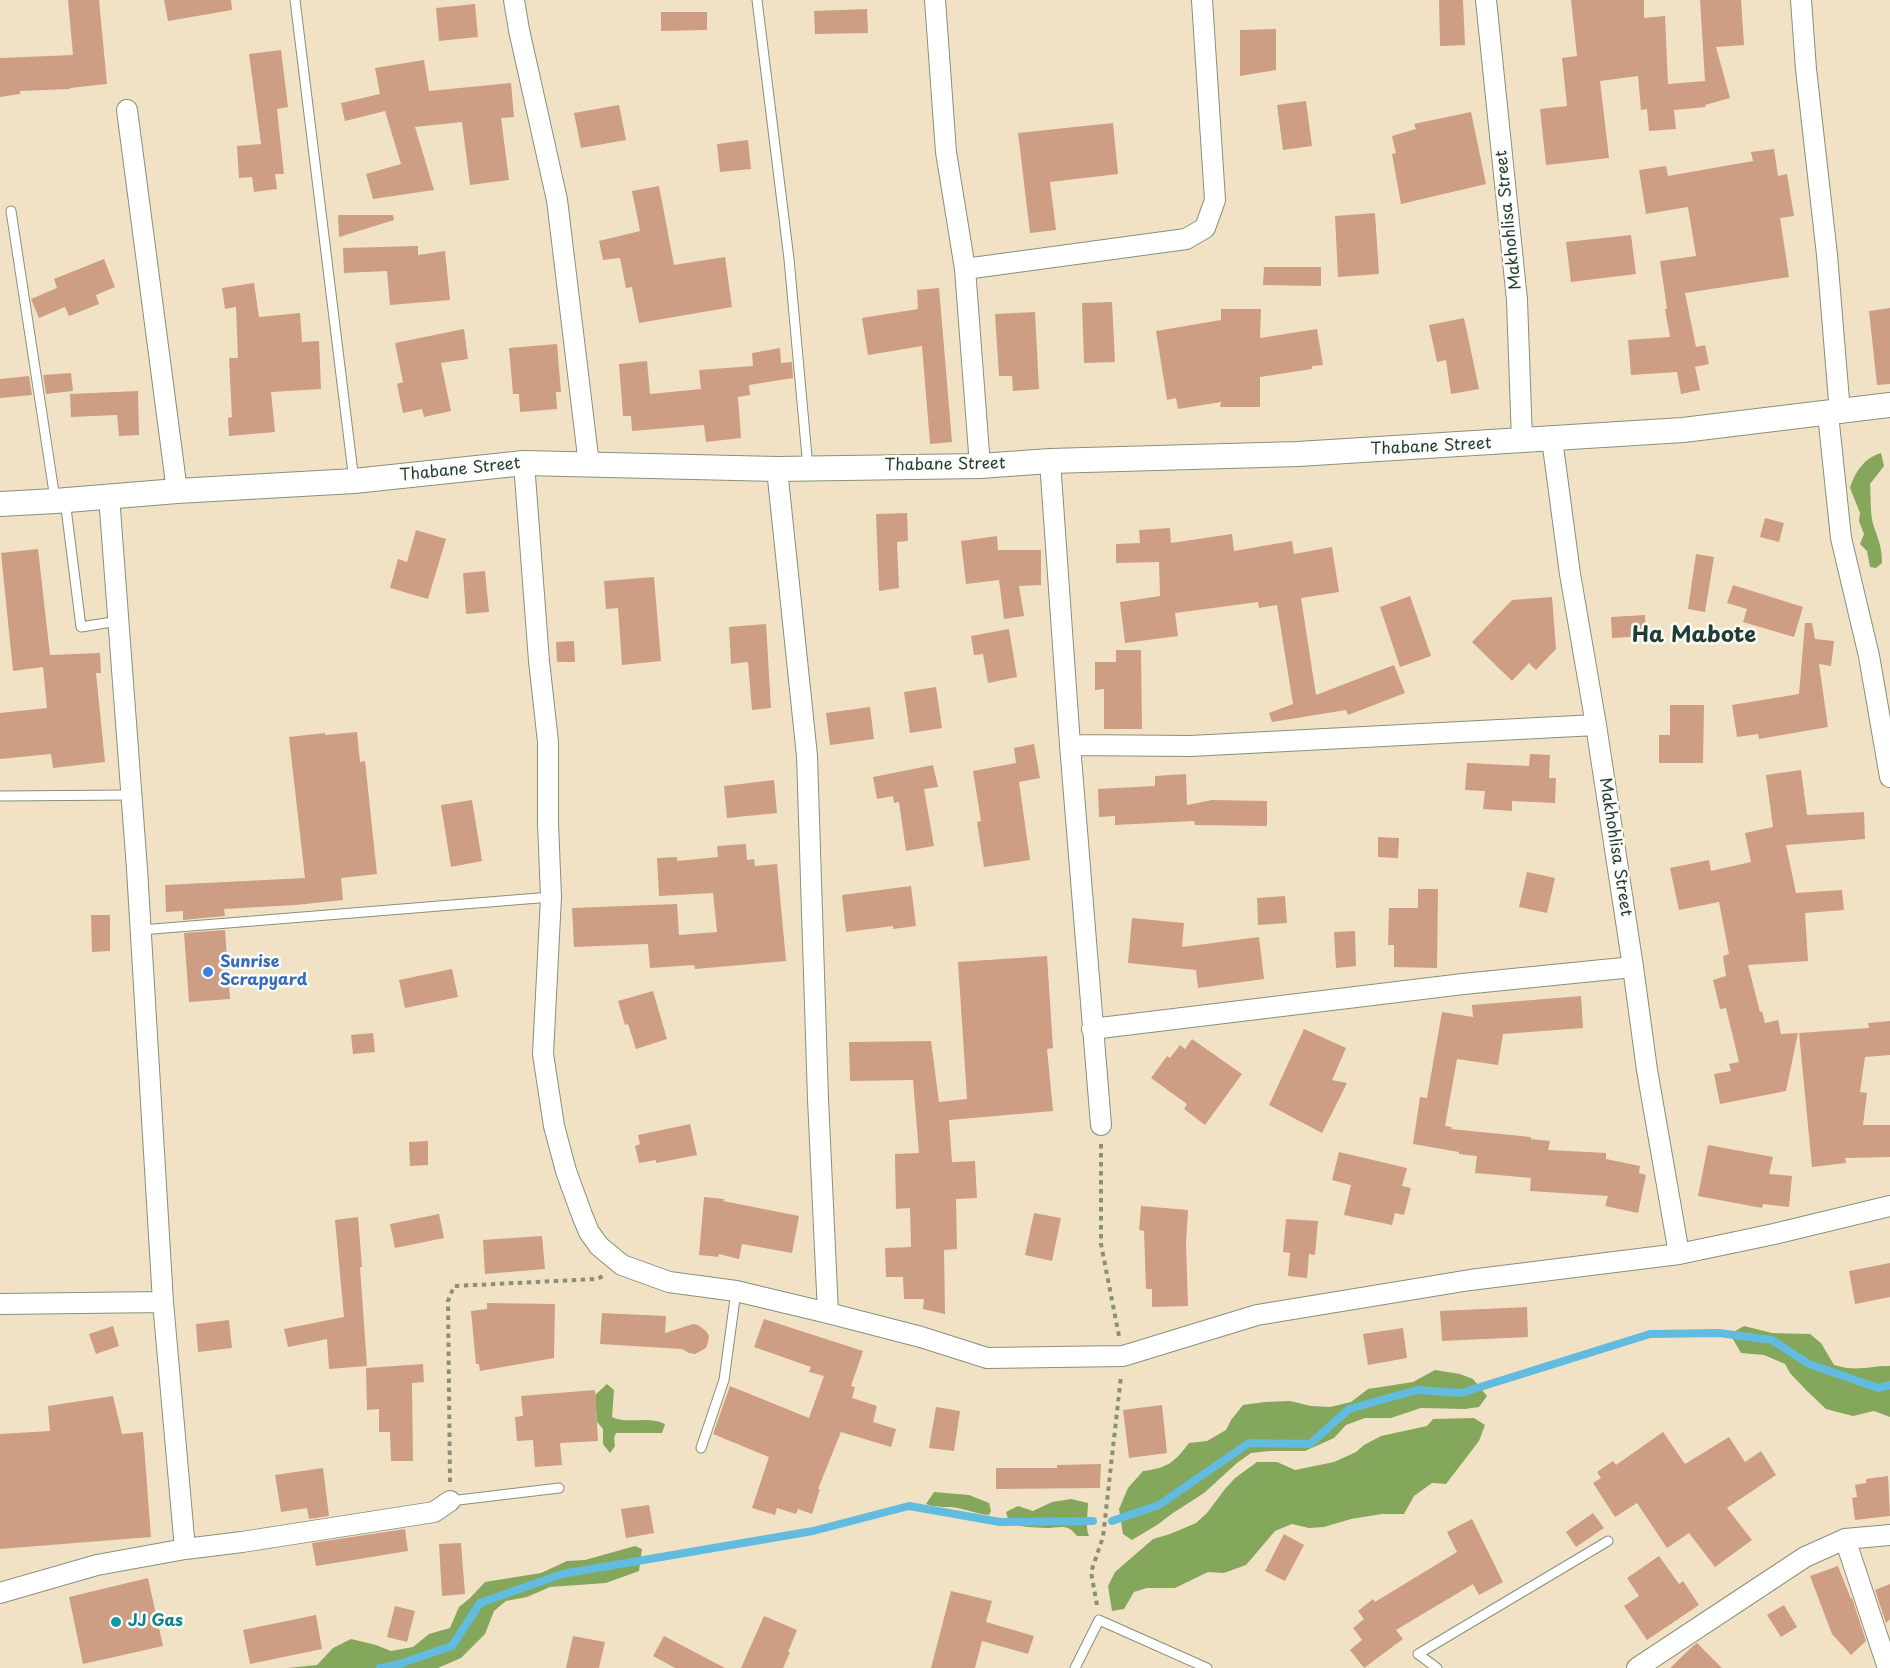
<!DOCTYPE html>
<html>
<head>
<meta charset="utf-8">
<style>
  body { margin:0 }
  canvas { display:block; background:#f2e2c5 }
</style>
</head>
<body>
<canvas width="1890" height="1668"></canvas>
<script>
const c = document.querySelector('canvas').getContext('2d');
c.lineJoin = 'round';
function fillPath(path, color) { c.fillStyle = color; c.fill(path, 'evenodd'); }
function trace(path, color, width, dash) { c.strokeStyle = color; c.lineWidth = width; c.lineCap = dash ? 'butt' : 'round'; c.setLineDash(dash || []); c.stroke(path); }
function write(font, color, halo, rows, align = 'center') {
  c.font = font + ' "Playpen Sans",sans-serif'; c.lineWidth = 5; c.setLineDash([]); c.textBaseline = 'middle'; c.strokeStyle = halo; c.fillStyle = color; for (const [text, x, y, turn = 0] of rows) {
    c.save(); c.translate(x, y); c.rotate((+turn || 0) * Math.PI / 180); c.textAlign = isNaN(turn) ? turn : align; if (halo) c.strokeText(text, 0, 0); c.fillText(text, 0, 0); c.restore();
  }
}
const forest = new Path2D(`
  M1881,453L1884,466L1870,484C1871,496 1870,512 1873,524C1878,539 1882,546 1882,563L1876,568L1870,567L1867,551L1860,544L1864,534L1859,521L1860,513L1850,488C1855,472 1864,458 1881,453Z
  M1744,1326L1772,1333L1810,1334L1821,1343L1834,1365C1857,1372 1867,1366 1890,1366V1417L1874,1411L1853,1416L1826,1409L1807,1391L1790,1373L1785,1364L1764,1355L1741,1353L1730,1334Z
  M1435,1370L1460,1374L1473,1379L1487,1396L1479,1407L1465,1409L1421,1408L1391,1418H1365L1346,1425L1334,1438L1305,1451H1269L1251,1453L1237,1463L1204,1493L1173,1513L1157,1525L1132,1540L1123,1534L1119,1509L1128,1488L1143,1471C1167,1468 1174,1463 1189,1443L1207,1441L1226,1430L1231,1420L1243,1405L1265,1402L1290,1401L1311,1406L1330,1407L1351,1402L1368,1389L1413,1382Z
  M607,1384L614,1390L612,1417C628,1425 647,1415 665,1424L662,1433H616L614,1438L615,1446L610,1453L603,1444V1429L597,1422L595,1395Z
  M1474,1418L1485,1425L1479,1441L1446,1484L1432,1483L1414,1496L1404,1514H1382L1351,1519L1324,1527L1309,1528L1292,1524L1275,1531L1246,1565L1224,1573L1208,1572L1175,1588H1147L1134,1592L1124,1609L1112,1611L1108,1586L1115,1572L1153,1539L1170,1534L1196,1523L1207,1513L1225,1489L1235,1478L1257,1462H1277L1295,1470L1334,1462L1356,1452L1364,1445L1381,1436L1427,1426L1433,1419Z
  M934,1492L969,1495L989,1503L991,1511L989,1515C976,1514 963,1508 950,1507C941,1507 934,1507 926,1504Z
  M1071,1499L1088,1503C1088,1514 1085,1527 1089,1536H1077C1075,1534 1073,1531 1070,1529C1063,1525 1054,1528 1046,1528C1033,1527 1021,1528 1009,1522L1006,1512L1018,1506L1033,1511L1052,1502Z
  M635,1546L642,1549L639,1571L606,1583L550,1587L527,1597L506,1601L494,1611L485,1634L461,1658L438,1668H287L317,1665L333,1648L351,1639L376,1645L391,1651L413,1647L429,1634L450,1628L459,1607L470,1598L485,1582L541,1573L567,1561L585,1560Z`);
const stream = new Path2D(`
  M1112,1521L1159,1505L1249,1443L1310,1444L1349,1409L1417,1390L1461,1393L1650,1334L1719,1333L1772,1340L1809,1364L1878,1388L1890,1385
  M380,1668L396,1665L452,1646L480,1603L562,1574L813,1531L909,1506L1000,1522L1093,1521`);
const building = new Path2D(`
  M68,0H99L107,84L70,88V89L20,91V94L0,97V58L73,55Z
  M164,0H231L232,10L168,21Z
  M1439,0H1463L1465,45L1440,46Z
  M1571,0H1644V18L1665,16L1668,84L1705,81L1700,0H1741L1744,45L1716,47L1730,98L1705,105L1706,107L1674,110L1676,129L1649,131L1647,109L1641,110L1638,76L1600,81L1609,158L1546,165L1540,109L1567,106L1562,58L1577,56Z
  M475,4L478,37L439,41L436,8Z
  M867,9L868,33L815,34L814,11Z
  M661,12H707V30L661,31Z
  M1276,29V70L1240,76V30Z
  M281,50L288,107L277,109L284,174H275L277,189L254,192L252,177L239,178L237,146L261,144L249,54Z
  M424,60L429,91L511,83L514,117L501,118L509,180L470,185L462,122L415,127L434,190L373,199L366,174L401,164L385,111L345,121L341,103L380,94L375,68Z
  M1306,101L1312,146L1283,150L1277,105Z
  M619,105L626,140L581,148L574,113Z
  M1471,112L1486,184L1401,204L1392,154L1396,153L1392,136L1416,129L1414,124Z
  M1113,123L1118,174L1050,182L1056,230L1030,233L1018,133Z
  M748,140L751,169L720,172L717,144Z
  M1774,149L1778,176L1787,174L1794,216L1780,218L1789,277L1685,293L1696,347L1705,345L1709,364L1695,367L1700,390L1681,394L1677,372L1631,375L1628,340L1670,337L1665,309H1667L1660,261L1696,256L1688,207L1646,214L1639,170L1666,166L1668,176L1753,161L1751,152Z
  M659,186L674,265L725,257L732,307L639,323L632,287L626,288L620,258L603,260L599,241L640,231L632,191Z
  M1375,213L1379,274L1338,277L1335,216Z
  M338,215H393L394,220L339,237Z
  M1631,235L1636,274L1571,282L1566,242Z
  M418,246V255L445,251L450,300L390,305L387,271L344,273L343,248Z
  M104,259L115,287L96,295L99,304L69,316L65,307L39,318L31,299L57,288L54,279Z
  M1264,267H1321V286L1263,285Z
  M254,283L259,317L300,313L302,342L319,341L321,389L271,392L275,432L229,436L228,418L232,417L229,358H238L236,307L225,309L222,288Z
  M939,288L952,442L930,444L922,346L868,355L862,318L918,309L917,290Z
  M1112,302L1115,362L1084,363L1082,303Z
  M1890,308V384L1877,385L1869,311Z
  M1221,309H1261L1260,338L1317,329L1323,365L1312,366V369L1260,377V407H1220L1221,402L1178,409L1176,398L1167,400L1156,331L1221,320Z
  M1035,312L1039,389L1013,391L1012,376H999L995,314Z
  M1464,318L1479,389L1451,394L1446,360L1437,362L1429,325Z
  M464,329L468,359L441,363L451,411L424,417L422,409L403,413L397,384L403,382L395,343Z
  M557,344L561,392H556L557,409L520,412L519,394H513L509,348Z
  M780,348L781,363L792,362L793,378L749,385L750,395L738,397L741,438L706,442L704,425L632,431L631,416H623L619,364L647,361L650,394L701,389L699,370L753,366L752,353Z
  M71,373L73,391L46,394L43,375Z
  M29,376L32,395L0,398V379Z
  M138,391L139,435L119,436L117,415L71,417L70,394Z
  M907,513L908,541L897,542L899,588L879,591L876,514Z
  M1765,518L1784,523L1779,542L1760,537Z
  M1170,528L1171,543L1232,534L1234,551L1292,541L1294,554L1332,547L1339,592L1301,598L1316,695L1394,665L1405,693L1348,715L1346,710L1272,722L1269,713L1293,704L1277,605L1259,608L1258,602L1175,613L1178,636L1125,643L1120,602L1160,596L1159,562L1116,563V544L1140,543L1139,530Z
  M416,530L446,539L428,599L390,588L398,559L407,562Z
  M997,536L998,550H1041V585L1019,586L1024,616L1004,619L999,580L966,584L961,541Z
  M38,549L50,655L100,653L101,673H96L105,762L53,768L51,754L0,759V713L47,708L43,667L13,671L1,553Z
  M1696,554L1714,557L1705,612L1688,609Z
  M485,571L489,612L466,614L463,573Z
  M654,577L661,661L622,665L618,608L606,609L604,581Z
  M1733,585L1803,607L1794,637L1743,622L1747,609L1727,603Z
  M1410,596L1431,656L1400,667L1380,607Z
  M1552,597L1556,649L1536,670L1529,663L1512,681L1472,642L1512,600Z
  M1645,615L1646,636L1612,638L1611,617Z
  M1805,623H1812L1815,639L1834,641L1831,666L1819,664L1828,727L1759,739L1758,734L1737,737L1732,705L1799,694Z
  M766,624L771,708L752,710L748,662L731,664L729,627Z
  M1009,629L1017,677L988,683L983,654L974,655L971,636Z
  M574,641L575,662H557L556,642Z
  M1116,650H1141L1142,729H1104V689L1095,690V662H1116Z
  M936,687L942,728L910,733L904,692Z
  M1670,705H1704L1703,763H1659V735H1670Z
  M870,707L874,739L830,745L826,713Z
  M357,732L360,762L365,761L377,874L341,878L343,900L296,905L224,909L225,916L183,920V911L166,912L165,885L305,878L289,737L325,733V735Z
  M1034,744L1040,778L1019,782L1030,860L984,867L977,822L981,821L973,771L1016,763L1014,748Z
  M1530,754L1550,755L1549,778H1556L1555,803L1512,801V811L1483,809L1485,791L1465,790L1467,763L1529,766Z
  M933,765L938,787L924,789L934,846L906,851L899,802L894,803L893,796L877,799L873,777Z
  M1801,770L1807,815L1864,812L1865,839L1786,845L1796,893L1842,890L1844,910L1805,913L1808,961L1748,965L1760,1012L1762,1011L1765,1023L1778,1020L1781,1034L1798,1033L1786,1091L1720,1104L1714,1074L1731,1071L1729,1064L1739,1062L1726,1008L1720,1009L1713,980L1726,976L1723,956L1729,954L1719,902L1679,910L1670,868L1709,860L1711,871L1751,862L1745,833L1773,827L1766,775Z
  M1186,774L1187,805L1212,800L1267,801V826L1195,825L1194,821L1115,825V816L1099,817L1098,789L1155,786V776Z
  M774,780L777,813L727,818L724,786Z
  M472,800L482,861L451,867L441,805Z
  M1378,837L1399,838L1398,858L1378,857Z
  M746,844L747,860L754,859L755,866L777,864L786,961L695,969L694,965L650,968L648,944L574,947L572,908L677,904L679,935L717,932L713,893L659,896L657,858L677,857V861L718,857L717,846Z
  M1527,872L1555,878L1547,913L1519,907Z
  M911,886L916,926L893,929V926L846,932L842,895Z
  M1418,889H1438L1437,968L1394,967V945H1388L1389,908H1418Z
  M1285,896L1287,923L1258,925L1257,898Z
  M91,915H110V951L92,952Z
  M1132,918L1184,923L1182,947L1259,937L1264,979L1198,988L1196,970L1128,963Z
  M225,930L230,999L189,1002L184,933Z
  M1355,931L1356,966L1336,968L1334,932Z
  M1047,956L1053,1048L1047,1049L1053,1111L949,1120L952,1162L975,1161L977,1198L956,1199L957,1249L944,1250L945,1314L923,1309L924,1299H904L903,1277H886L885,1248L911,1247L910,1208L896,1209L895,1154L919,1153L913,1080L850,1081L849,1042L931,1041L939,1102L967,1099L958,962Z
  M452,969L458,997L405,1008L399,980Z
  M653,991L667,1039L636,1049L628,1024L625,1025L618,1001Z
  M1581,996L1583,1028L1503,1034L1498,1065L1457,1059L1445,1126L1452,1127L1451,1129L1531,1137V1139L1550,1141L1548,1150L1606,1153V1159L1640,1166L1639,1173L1646,1175L1638,1213L1605,1206L1608,1196L1530,1191L1531,1178L1475,1173L1477,1156L1459,1154V1152L1413,1144L1420,1097L1427,1098L1442,1012L1473,1017L1472,1005Z
  M1890,1021V1055L1865,1057L1860,1092L1867,1093L1863,1125H1890V1157L1845,1158L1846,1163L1812,1167L1799,1033L1869,1028L1868,1023Z
  M1304,1029L1346,1048L1332,1080L1347,1083L1322,1133L1269,1105Z
  M373,1033L375,1052L353,1054L351,1035Z
  M1192,1039L1242,1074L1205,1125L1184,1109L1187,1104L1151,1078L1167,1056L1170,1058L1180,1045L1185,1049Z
  M690,1124L697,1155L656,1163V1160L639,1163L635,1146L640,1144L638,1135Z
  M428,1141V1165L410,1166L409,1142Z
  M1708,1145L1773,1157L1769,1174L1792,1176L1789,1207L1763,1204L1762,1208L1698,1196Z
  M1339,1152L1407,1168L1402,1186L1411,1188L1404,1215L1395,1213L1392,1225L1344,1215L1351,1185L1332,1180Z
  M704,1197L724,1199L723,1201L799,1216L792,1253L742,1244L739,1259L719,1254L718,1257L699,1255Z
  M1141,1206L1188,1210L1186,1243L1188,1306L1152,1307V1289H1146L1144,1231L1139,1230Z
  M1034,1213L1061,1218L1052,1261L1025,1255Z
  M439,1214L444,1238L395,1248L390,1224Z
  M358,1217L362,1267H360L367,1366L329,1369L327,1339L288,1347L284,1329L344,1317L335,1220Z
  M1286,1219L1318,1221L1315,1255L1309,1254L1307,1278L1288,1276L1290,1253L1283,1252Z
  M542,1236L545,1269L485,1274L483,1240Z
  M1890,1263V1297L1855,1304L1849,1271Z
  M487,1303L555,1304L554,1358L480,1371L479,1364H476L471,1311L487,1309Z
  M1527,1307L1528,1337L1442,1341L1440,1311Z
  M602,1313L666,1316L665,1333L693,1324L698,1325L706,1331L709,1336L708,1342L706,1348L695,1354L689,1353L682,1349L600,1344Z
  M764,1319L863,1351L851,1386L855,1387L852,1398L877,1406L873,1422L896,1429L891,1447L841,1432L818,1489H820L812,1514L798,1509L796,1514L777,1508L775,1515L752,1508L769,1457L713,1434L730,1386L809,1418L824,1376L809,1372L811,1367L754,1347Z
  M229,1320L232,1348L198,1352L196,1324Z
  M113,1326L119,1346L96,1354L89,1334Z
  M1403,1328L1407,1358L1368,1365L1363,1334Z
  M423,1364L424,1382L412,1383L413,1461H391L390,1432H379V1409L367,1410L366,1368Z
  M595,1390L598,1441L560,1443L562,1465L535,1467L533,1440L517,1441L515,1417L523,1416L521,1396Z
  M113,1396L122,1434L143,1432L151,1537L0,1549V1434L50,1431L48,1406Z
  M1162,1405L1167,1453L1129,1458L1123,1410Z
  M936,1407L960,1411L954,1451L929,1448Z
  M1663,1432L1685,1464L1729,1437L1745,1462L1761,1451L1776,1475L1727,1508L1752,1540L1715,1567L1689,1533L1667,1548L1637,1503L1615,1517L1593,1483L1601,1478L1597,1472L1613,1461L1616,1465Z
  M1101,1464L1100,1488L996,1489V1468H1057V1465Z
  M323,1468L329,1516L309,1519L307,1508L281,1512L275,1475Z
  M1888,1476L1890,1516L1855,1520L1852,1498L1857,1497L1855,1485L1866,1483V1479Z
  M649,1505L654,1533L626,1538L621,1509Z
  M1593,1513L1604,1528L1576,1547L1566,1532Z
  M1472,1519L1503,1582L1479,1595L1473,1584L1396,1630L1403,1639L1364,1668L1350,1650L1362,1640L1353,1628L1364,1619L1358,1611L1373,1599L1375,1602L1457,1552L1447,1532Z
  M405,1529L408,1551L316,1566L312,1543Z
  M1284,1534L1304,1545L1285,1581L1265,1571Z
  M461,1543L465,1594L442,1596L439,1544Z
  M1659,1556L1679,1584L1683,1581L1699,1605L1647,1640L1624,1606L1639,1596L1627,1578Z
  M1838,1566L1851,1599L1852,1598L1866,1641L1851,1655L1832,1634L1810,1576Z
  M148,1578L163,1646L83,1664L69,1597Z
  M1890,1584V1619L1886,1623L1875,1590Z
  M951,1591L992,1601L986,1622L1034,1636L1028,1654L982,1641L975,1668H931Z
  M1784,1605L1797,1627L1781,1637L1767,1615Z
  M395,1606L415,1611L407,1642L387,1637Z
  M316,1615L322,1649L250,1664L243,1630Z
  M764,1616L797,1630L788,1652H790L783,1668H741Z
  M573,1636L605,1642L599,1668H566Z
  M664,1636L725,1668H675L653,1656Z
  M1697,1643L1722,1668H1670L1693,1646Z`);
const path = new Path2D(`
  M1101,1144V1244L1119,1336
  M450,1482L448,1301L454,1286L597,1279L603,1276
  M1097,1605L1091,1572L1103,1537L1121,1376`);
const service = new Path2D(`
  M295,0L354,481
  M757,0L789,259L808,468
  M11,211L55,499
  M65,500L81,627L118,621
  M0,796L131,795
  M141,930L551,897
  M701,1448L724,1380L736,1291
  M450,1501L559,1488
  M1075,1668L1099,1620L1207,1668
  M1437,1668L1418,1654L1608,1541`);
const minor = new Path2D(`
  M514,0L519,30L557,200L589,465
  M935,0L946,152L965,269L980,466
  M1486,0L1517,300L1522,441
  M1801,0L1806,69L1827,255L1840,413
  M127,110L177,491
  M965,269L1186,239L1205,228L1215,200L1202,0
  M1828,414L1841,538L1869,656L1890,777
  M1552,439L1570,574L1596,725L1633,967L1647,1070L1679,1254
  M1050,461L1070,745L1101,1125
  M524,463L539,661L548,742V823L551,897L543,1054L554,1126L566,1171L582,1215L589,1232L599,1246L622,1265L669,1282L736,1291L828,1313L921,1337L987,1358L1123,1356L1257,1315L1470,1280L1679,1254L1774,1234L1890,1206
  M777,469L807,756L818,1099L828,1313
  M1070,745L1190,746L1596,725
  M1092,1029L1463,984L1633,967
  M0,1304L163,1302
  M1845,1539L1888,1668
  M185,1549L242,1542L434,1512L450,1501
  M0,1593L97,1565L185,1549L163,1302L137,869L109,496
  M1637,1668L1805,1557L1845,1539L1890,1535`);
const tertiary = new Path2D(`
  M0,504L55,501L177,491L354,481L524,463L777,469L980,466L1050,461L1298,454L1683,430L1890,405`);
const markers = [
  [208,972,6,"#3f7fe0"],
  [116,1622,6,"#0f9aa8"]
];
const streetNames = [
  ["Makhohlisa Street",1509,220,-96],
  ["Thabane Street",1431,447,-3],
  ["Thabane Street",945,465,-1],
  ["Thabane Street",460,470,-6],
  ["Makhohlisa Street",1615,847,81]
];
const shopNames = [
  ["Sunrise",220,963],
  ["Scrapyard",220,981]
];
const cultureNames = [
  ["JJ Gas",128,1622]
];
const districtNames = [
  ["Ha Mabote",1694,636]
];
fillPath(forest, '#84a75c');
trace(stream, '#61bcdf', 8);
fillPath(building, '#cd9e84');
trace(service, '#88907c', 11);
trace(minor, '#88907c', 22);
trace(tertiary, '#88907c', 26);
trace(path, '#88907c', 4, [4.5, 4.5]);
trace(service, '#fff', 9);
trace(minor, '#fff', 20);
trace(tertiary, '#fff', 24);
for (const [x, y, r, color] of markers) { const dot = new Path2D(); dot.arc(x, y, r, 0, 2 * Math.PI); c.fillStyle = color; c.fill(dot); trace(dot, '#fdfcf7', 2); }
write('16px', '#1f3d34', '#fdfcf7', streetNames);
write('bold 16px', '#366cbe', '#fdfcf7', shopNames, 'left');
write('bold 16px', '#0d838f', '#fdfcf7', cultureNames, 'left');
write('bold 22px', '#1f3d34', '#fdfcf7', districtNames);
</script>
</body>
</html>
